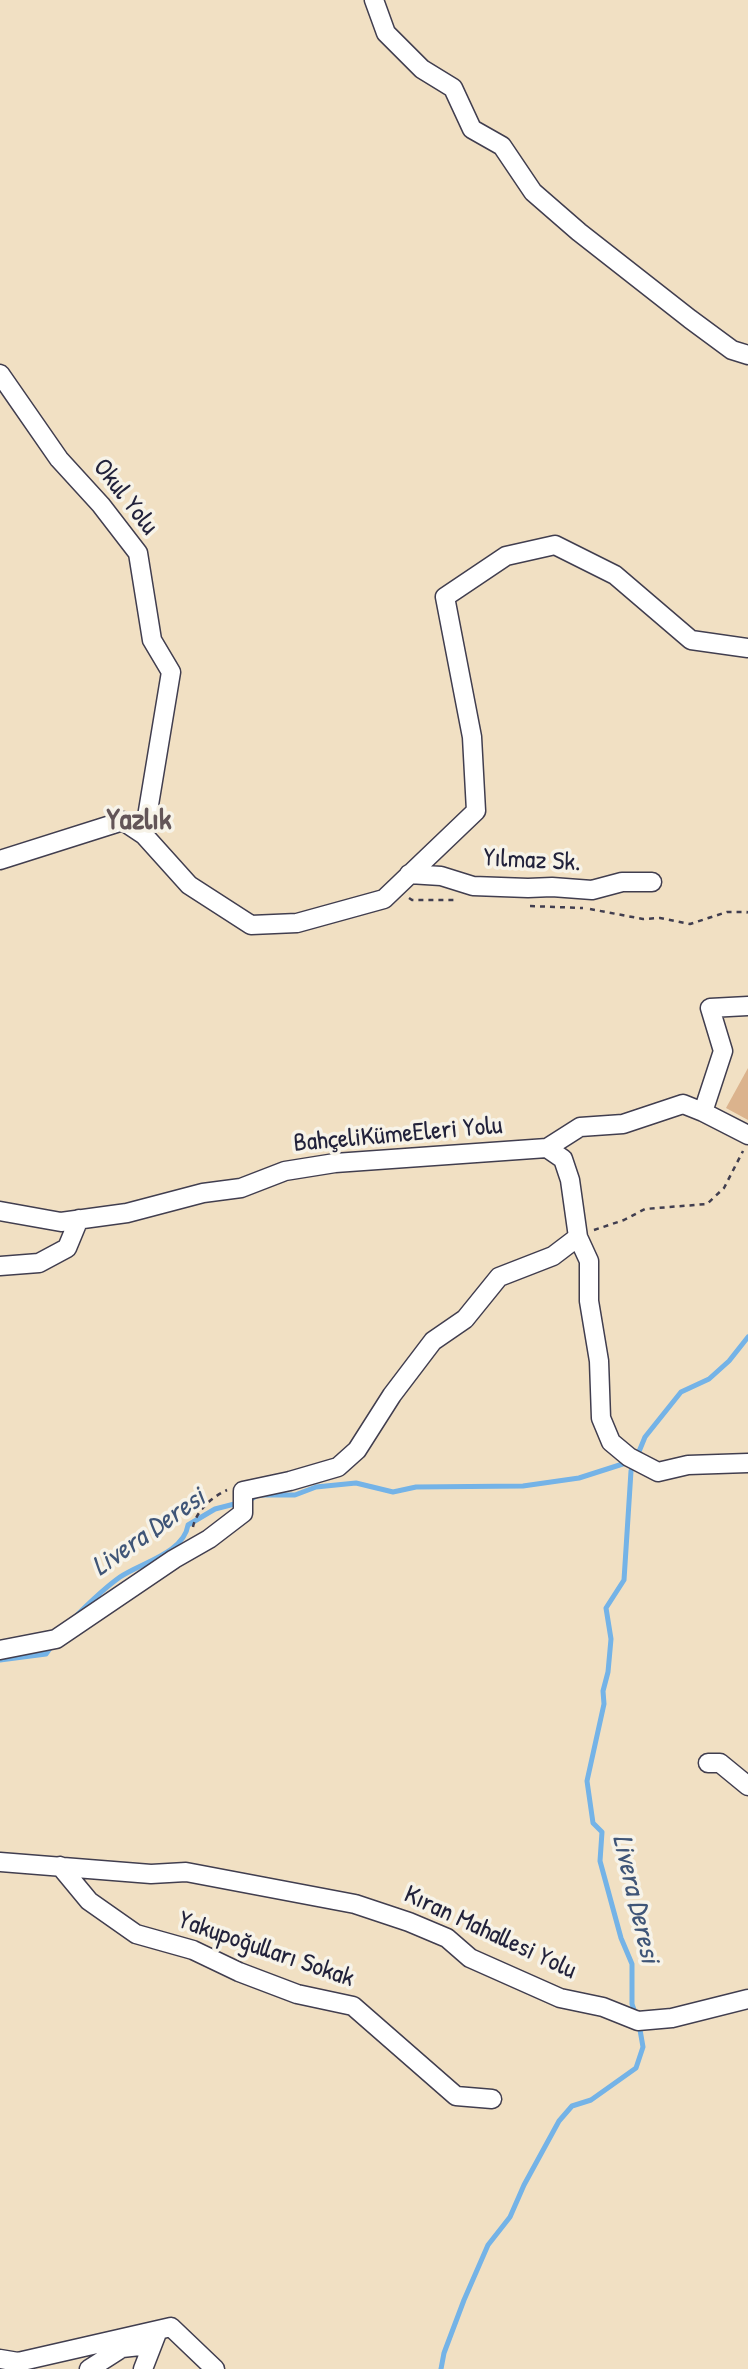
<!DOCTYPE html>
<html>
<head>
<meta charset="utf-8">
<style>
  body { margin:0 }
  canvas { display:block; background:#f1e0c3 }
</style>
</head>
<body>
<canvas width="748" height="2369"></canvas>
<script>
const c = document.querySelector('canvas').getContext('2d');
c.lineJoin = 'round';
function trace(path, color, width, dash) { c.strokeStyle = color; c.lineWidth = width; c.lineCap = dash ? 'butt' : 'round'; c.setLineDash(dash || []); c.stroke(path); }
function fillPath(path, color) { c.fillStyle = color; c.fill(path, 'evenodd'); }
function write(font, color, halo, rows, align = 'center') {
  c.font = font + ' "Patrick Hand",sans-serif'; c.lineWidth = 7; c.setLineDash([]); c.textBaseline = 'middle'; c.strokeStyle = halo; c.fillStyle = color; for (const [text, x, y, turn = 0] of rows) {
    c.save(); c.translate(x, y); c.rotate((+turn || 0) * Math.PI / 180); c.textAlign = isNaN(turn) ? turn : align; if (halo) c.strokeText(text, 0, 0); c.fillText(text, 0, 0); c.restore();
  }
}
const stream = new Path2D(`
  M74,1618C89,1603 103,1589 120,1577C140,1563 184,1553 188,1525L215,1509L250,1500L258,1495H295L316,1487L356,1483L393,1492L416,1487L523,1486L579,1478L629,1462
  M0,1660L46,1654L53,1644
  M636,2015L632,2004V1964L621,1938L600,1861L602,1832L593,1823L587,1781L604,1704L603,1691L608,1672L611,1639L606,1608L624,1580L631,1471L645,1437L681,1392L709,1379L729,1361L748,1337
  M441,2369L444,2353L464,2300L488,2245L510,2217L524,2185L559,2121L572,2106L591,2100L636,2068L643,2047L639,2024`);
const building = new Path2D(`
  M748,1068V1120L726,1108Z`);
const path = new Path2D(`
  M409,898L412,900H454
  M530,906L583,908
  M590,909L643,919L660,918L690,924L727,912H747L748,913
  M594,1230L624,1220L645,1209L707,1204L724,1188L743,1151
  M193,1527C196,1511 212,1497 227,1490`);
const minor = new Path2D(`
  M374,0L386,33L422,69L453,88L472,129L502,146L533,192L579,232L690,319L732,350L748,355
  M0,374L59,459L101,505L138,553L152,640L171,672L144,835
  M0,860L123,821L144,835L189,885L251,925L297,923L384,899L476,811L472,737L445,597L506,556L555,545L615,575L691,640L748,648
  M409,874L441,876L473,886L528,888L552,887L592,890L622,882H652
  M703,1112L723,1051L710,1008L748,1006
  M547,1148L563,1159L570,1180L578,1237L589,1261V1301L599,1361L601,1418L611,1442L629,1457L658,1472L688,1465L748,1463
  M0,1211L61,1222L127,1213L203,1193L241,1188L285,1171L335,1163L547,1148L580,1127L623,1124L683,1104L703,1112L748,1135
  M0,1266L39,1263L67,1248L79,1219
  M0,1650L56,1639L174,1559L209,1539L243,1513V1491L290,1481L338,1467L357,1450L392,1395L433,1341L465,1319L499,1277L553,1256L578,1237
  M708,1763H720L748,1786
  M0,1862L151,1874L186,1872L355,1904L409,1922L447,1938L470,1958L560,1998L603,2007L638,2021L672,2018L748,1999
  M60,1866L89,1901L136,1934L193,1950L239,1972L297,1994L353,2006L456,2096L492,2099
  M0,2359L18,2362L171,2327L215,2369
  M89,2369L122,2348L140,2346
  M143,2369L157,2333`);
const streetNames = [
  ["Okul Yolu",125,497,52],
  ["Yılmaz Sk.",532,861,3],
  ["BahçeliKümeEleri Yolu",398,1135,-5],
  ["Kıran Mahallesi Yolu",490,1933,25],
  ["Yakupoğulları Sokak",266,1950,19]
];
const waterNames = [
  ["Livera Deresi",149,1533,-35],
  ["Livera Deresi",635,1899,77]
];
const quarterNames = [
  ["Yazlık",139,821]
];
trace(stream, '#74b3e7', 5);
fillPath(building, '#dbb38d');
trace(minor, '#413e4f', 21);
trace(path, '#413e4f', 2.5, [5, 5]);
trace(minor, '#fff', 18);
write('26px', '#22223b', '#f7f3e8', streetNames);
write('italic 28px', '#3f5577', '#f7f3e8', waterNames);
write('bold 30px', '#635558', '#f7f3e8', quarterNames);
</script>
</body>
</html>
